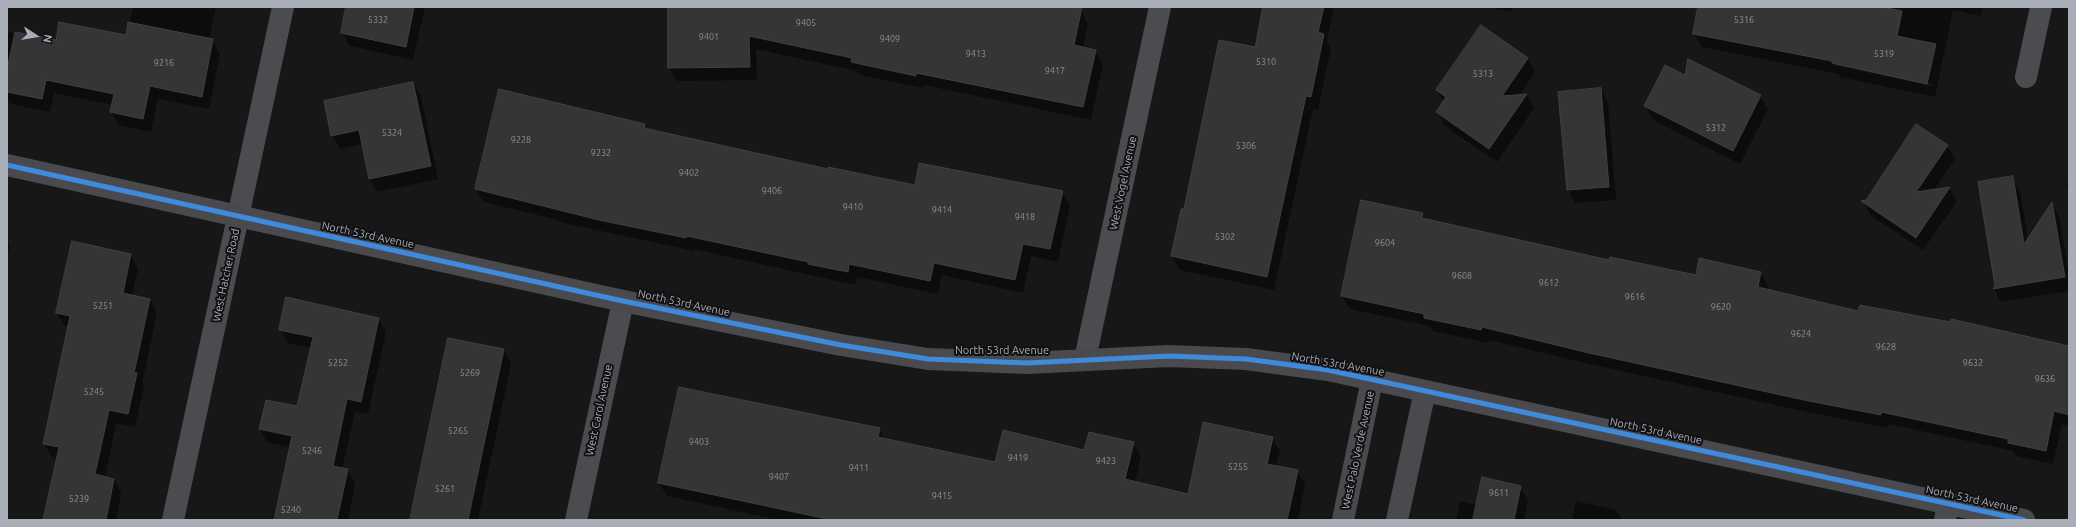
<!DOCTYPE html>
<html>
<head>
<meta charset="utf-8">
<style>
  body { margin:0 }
  #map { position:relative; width:2076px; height:527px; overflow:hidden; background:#171717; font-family:Ubuntu,sans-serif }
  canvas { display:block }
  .frame { position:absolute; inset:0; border:8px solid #a8adb8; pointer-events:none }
  .north { position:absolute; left:16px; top:16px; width:40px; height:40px; -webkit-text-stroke:3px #111113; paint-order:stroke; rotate:102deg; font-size:11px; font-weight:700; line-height:16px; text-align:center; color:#a8adb8 }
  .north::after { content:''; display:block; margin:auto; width:14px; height:18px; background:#a8adb8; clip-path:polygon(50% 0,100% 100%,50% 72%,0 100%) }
</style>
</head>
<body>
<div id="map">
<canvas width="2076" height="527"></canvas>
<div class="frame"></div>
<div class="north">N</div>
</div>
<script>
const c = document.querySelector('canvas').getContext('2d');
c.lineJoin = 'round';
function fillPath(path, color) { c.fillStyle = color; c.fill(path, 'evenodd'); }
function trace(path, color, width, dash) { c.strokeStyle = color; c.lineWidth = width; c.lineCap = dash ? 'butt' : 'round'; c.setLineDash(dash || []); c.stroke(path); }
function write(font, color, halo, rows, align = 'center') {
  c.font = font + ' Ubuntu,sans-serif'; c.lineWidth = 4; c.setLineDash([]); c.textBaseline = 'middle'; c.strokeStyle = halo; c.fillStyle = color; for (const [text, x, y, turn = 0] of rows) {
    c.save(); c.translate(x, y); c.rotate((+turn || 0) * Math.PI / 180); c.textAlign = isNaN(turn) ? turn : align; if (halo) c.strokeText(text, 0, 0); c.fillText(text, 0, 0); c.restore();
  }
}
const shadow = new Path2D(`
  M133,7H216L209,39L213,40L220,54L209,109L158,99L151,132L119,125L111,112L113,105L54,93L50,112L11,104L7,101V32L57,42L126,37Z
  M347,7H425L413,60L350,46L342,33Z
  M669,7H1065L1081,10L1088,24L1083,48L1095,51L1103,64L1091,120L924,85L923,88L860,75L857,71L756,49L757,80L677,81L669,68Z
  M1254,7H1334L1327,40L1331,48L1318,110L1313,109L1274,290L1180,270L1172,256L1185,210L1255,48L1264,9Z
  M1487,7H1512L1511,12Z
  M1699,7H1983L1981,16L1953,10L1935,97L1840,77L1839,74L1702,47L1694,34ZM1833,63L1932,84V86L1833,65Z
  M1528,58L1535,72L1519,96L1527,95L1534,108L1497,162L1445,126L1437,112L1444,102L1437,91Z
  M1686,76L1760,96L1768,109L1740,164L1653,120L1645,106Z
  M413,83L421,96L438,179L377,192L370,179L362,144L340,149L332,135Z
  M1601,89L1608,103L1616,200L1575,203L1568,190Z
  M644,125L647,130L828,171L915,186L1062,192L1070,205L1058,262L1031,256L1023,293L942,275L938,294L857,277L855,285L694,249V251L560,222L558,220L484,202L476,189Z
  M1947,146L1955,159L1934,190L1949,188L1957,201L1923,250L1870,215L1863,202Z
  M2012,177L2020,191L2028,239L2052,204L2059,217L2069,275V291L2001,302L1994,289L1996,286Z
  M2069,180V190L2066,184Z
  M1423,214L1426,220L1610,262L1697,276L1761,273L1768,286L1767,291L1859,312L2069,346V426L2062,424L2053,464L2016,456L2013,451L1889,424L1888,428L1812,413L1598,366L1489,340L1488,343L1432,331L1430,326L1350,309L1342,296Z
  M7,240L10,245L7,257Z
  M131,255L138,269L132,296L150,299L157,313L142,384L144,387L135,427L116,423L105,477L114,479L121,493L116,520H44L57,458L52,457L44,444L69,327L65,326L57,313Z
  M378,319L386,332L368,414L355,412L342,469L348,470L355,484L348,520H275L290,447L268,443L260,429L266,401L298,408L312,348L288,343L280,329Z
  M504,350L511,364L478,520H411Z
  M879,429L885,439L996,463L1133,443L1141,456L1135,482L1189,495L1272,438L1280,451L1276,467L1297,471L1305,484L1298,520H779L667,496L659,483Z
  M1520,487L1528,500L1524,520H1456L1460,501L1477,505Z
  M1576,501L1616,510L1622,520H1572Z`);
const building = new Path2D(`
  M346,7H414L406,47L341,33Z
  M668,7H1082L1074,45L1096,50L1083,107L916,73V76L851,62L852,58L749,36L750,67L668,68Z
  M1263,7H1324L1318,32L1324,34L1311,97L1306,96L1267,277L1171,256L1181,209H1184L1219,40L1255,47Z
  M1698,7H1882L1902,11L1897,36L1936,44L1927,84L1832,63V61L1693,34Z
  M59,22L126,35L128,22L213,39L202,97L150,86L143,119L110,112L114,94L46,80L42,99L7,92V70L15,32L56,40Z
  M1481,25L1528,58L1502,96L1527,94L1489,149L1436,112L1446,97L1436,90Z
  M1688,59L1761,95L1733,151L1644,106L1665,65L1685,75Z
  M413,82L431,166L369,179L359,130L331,136L324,101Z
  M1601,88L1609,187L1567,190L1558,92Z
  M499,89L645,124L644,128L828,169V167L915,185L919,163L1063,191L1050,249L1023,244L1015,280L934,263L930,281L849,264L848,272L808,264V262L687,236L686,238L599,220L475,189Z
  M1916,124L1948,145L1916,192L1950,187L1916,238L1861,201L1866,200Z
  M2013,176L2024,244L2052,202L2065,277L1993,289L1995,286L1978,182Z
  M1361,200L1423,213L1422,218L1609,260L1610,257L1696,275L1699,258L1761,272L1758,287L1858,311L1860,305L1950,322L1951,319L2069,346V415L2054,411L2046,451L2008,443V439L1881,412V415L1804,400L1589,353L1482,327L1481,330L1424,318V314L1341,296Z
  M72,241L131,254L123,293L150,299L134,373H137L128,414L109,410L95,474L114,479L106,520H43L59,447L43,444L70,316L56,313Z
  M286,297L379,318L361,402L347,399L333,466L348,469L337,520H274L292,436L259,429L266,400L297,406L313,337L279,330Z
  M448,338L504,349L468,520H410Z
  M679,387L880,428L878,437L995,462L1003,430L1084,450L1089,432L1134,442L1125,479L1188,494L1203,422L1273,437L1267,464L1298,470L1287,520H832L658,483Z
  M1482,477L1521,486L1514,520H1473Z`);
const street = new Path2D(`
  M2026,77L2041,7
  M1085,359L1160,7
  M173,520L283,7
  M576,520L623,301
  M1945,520L1948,504`);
const secondary = new Path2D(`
  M7,165L623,301L841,345L928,359L1027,363L1169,356L1246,359L1328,370L2024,520
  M1343,520L1372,380
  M1397,520L1425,391`);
const cycleway = new Path2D(`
  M7,165L623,301L841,345L928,359L1027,363L1169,356L1246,359L1328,370L2024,520`);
const numberNames = [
  ["5332",378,20],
  ["5316",1744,20],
  ["9405",806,23],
  ["9401",709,37],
  ["9409",890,39],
  ["9413",976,54],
  ["5319",1884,54],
  ["5310",1266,62],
  ["9216",164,63],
  ["9417",1055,71],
  ["5313",1483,74],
  ["5312",1716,128],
  ["5324",392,133],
  ["9228",521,140],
  ["5306",1246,146],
  ["9232",601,153],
  ["9402",689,173],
  ["9406",772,191],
  ["9410",853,207],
  ["9414",942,210],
  ["9418",1025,217],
  ["5302",1225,237],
  ["9604",1385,243],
  ["9608",1462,276],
  ["9612",1549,283],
  ["9616",1635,297],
  ["5251",103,306],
  ["9620",1721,307],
  ["9624",1801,334],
  ["9628",1886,347],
  ["5252",338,363],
  ["9632",1973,363],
  ["5269",470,373],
  ["9636",2045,379],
  ["5245",94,392],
  ["5265",458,431],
  ["9403",699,442],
  ["5246",312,451],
  ["9419",1018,458],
  ["9423",1106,461],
  ["5255",1238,467],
  ["9411",859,468],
  ["9407",779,477],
  ["5261",445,489],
  ["9611",1499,493],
  ["9415",942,496],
  ["5239",79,499],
  ["5240",291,510]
];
const streetNames = [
  ["West Vogel Avenue",1123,183,-78],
  ["North 53rd Avenue",368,235,12],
  ["West Hatcher Road",226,275,-78],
  ["North 53rd Avenue",684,303,12],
  ["North 53rd Avenue",1002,350],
  ["North 53rd Avenue",1338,364,10],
  ["West Carol Avenue",599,410,-78],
  ["North 53rd Avenue",1656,431,12],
  ["West Palo Verde Avenue",1358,450,-78],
  ["North 53rd Avenue",1972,499,12]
];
fillPath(shadow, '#0007');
fillPath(building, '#353536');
trace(building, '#3f4043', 1);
trace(street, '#4b4c50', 22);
trace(secondary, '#4a4a4e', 22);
trace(cycleway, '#408adc', 5);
write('9px', '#8b8f98', null, numberNames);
write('11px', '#a8adb8', '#111113', streetNames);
</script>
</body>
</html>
